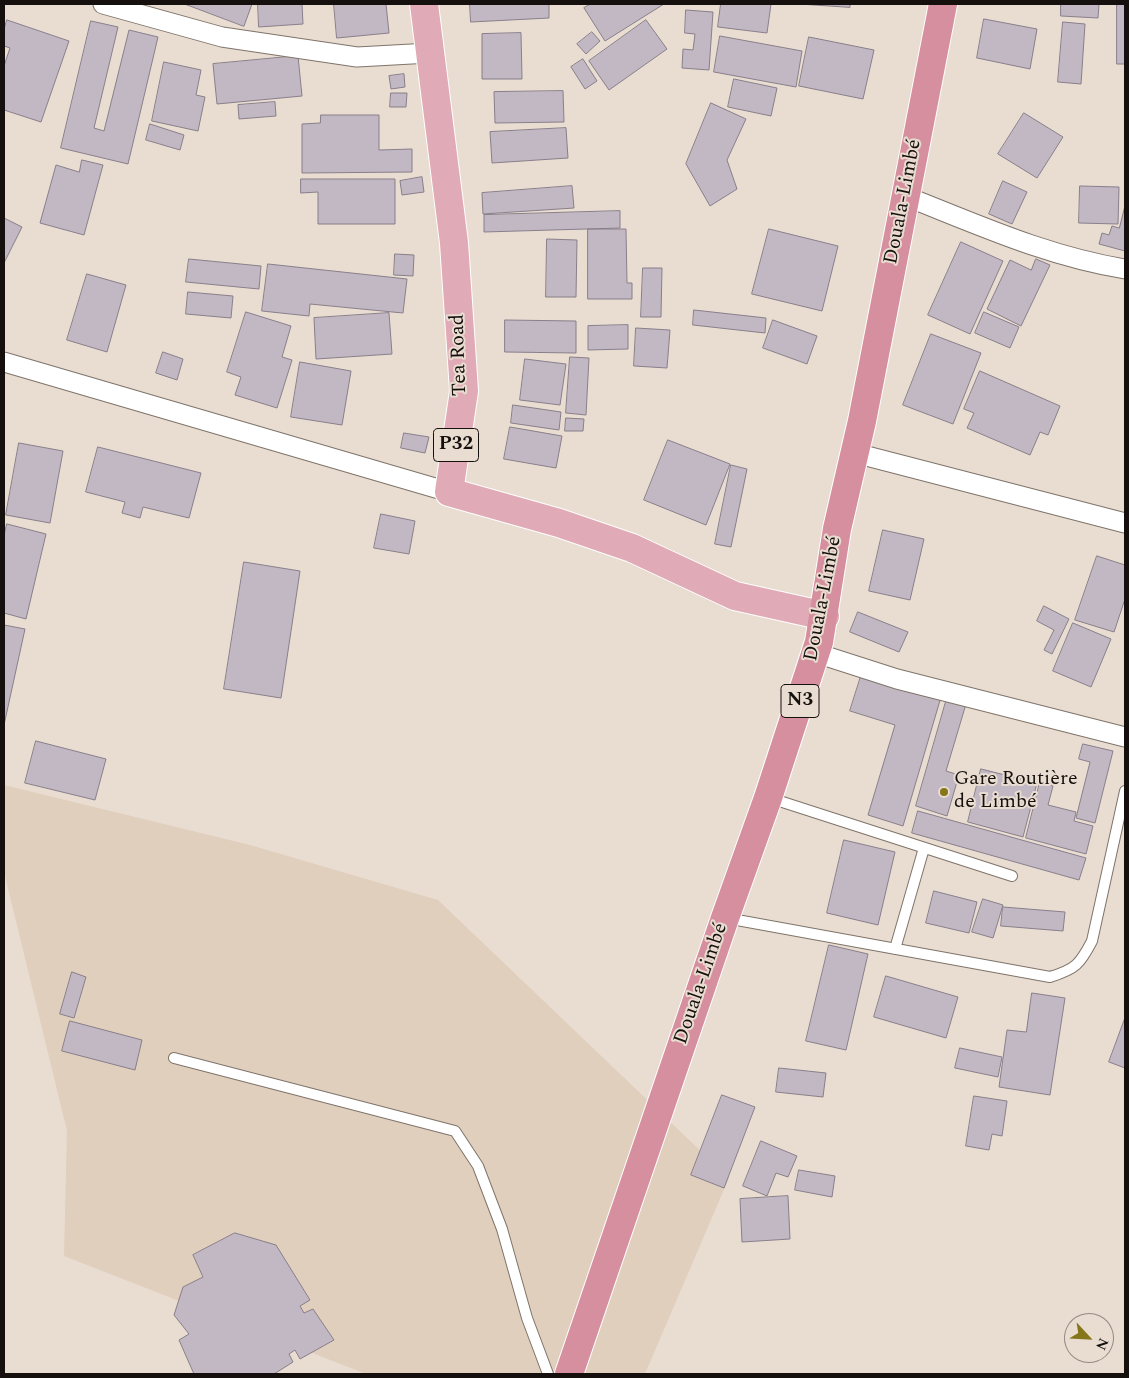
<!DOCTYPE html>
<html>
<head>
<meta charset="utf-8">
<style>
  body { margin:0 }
  #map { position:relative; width:1129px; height:1378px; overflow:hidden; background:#e9dcd1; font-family:Spectral,serif }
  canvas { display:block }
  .frame { position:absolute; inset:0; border:5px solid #15100d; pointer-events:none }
  .north { position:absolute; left:1064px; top:1313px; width:50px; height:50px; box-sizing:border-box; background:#e9dcd1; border:1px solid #948a83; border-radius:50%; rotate:115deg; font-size:14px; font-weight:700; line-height:20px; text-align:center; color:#15100d }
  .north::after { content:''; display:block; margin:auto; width:18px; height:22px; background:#857619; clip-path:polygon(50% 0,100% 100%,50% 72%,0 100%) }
</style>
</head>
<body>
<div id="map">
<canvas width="1129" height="1378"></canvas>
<div class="frame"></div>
<div class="north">N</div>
</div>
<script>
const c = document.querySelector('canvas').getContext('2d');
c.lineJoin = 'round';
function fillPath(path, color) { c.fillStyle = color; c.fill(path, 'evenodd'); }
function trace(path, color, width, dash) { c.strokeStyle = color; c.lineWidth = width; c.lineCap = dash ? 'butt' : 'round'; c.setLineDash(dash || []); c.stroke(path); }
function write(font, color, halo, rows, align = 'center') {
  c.font = font + ' Spectral,serif'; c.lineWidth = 4; c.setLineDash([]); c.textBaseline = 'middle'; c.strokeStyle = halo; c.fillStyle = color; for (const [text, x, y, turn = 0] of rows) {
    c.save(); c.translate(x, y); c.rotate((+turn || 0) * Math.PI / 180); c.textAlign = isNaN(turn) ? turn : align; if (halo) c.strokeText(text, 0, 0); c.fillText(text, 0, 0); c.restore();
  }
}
const built = new Path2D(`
  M4,785L250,845L438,900L729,1178L645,1374H366L64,1256L67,1131L4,872Z`);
const building = new Path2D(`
  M185,4H252L244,26Z
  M258,4H302L303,24L259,27Z
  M334,4H386L389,33L337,38Z
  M470,4H549V18L471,22Z
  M591,4H664L605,41L584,8Z
  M721,4H771L767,33L718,27Z
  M800,4H850V7Z
  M1061,4H1099L1098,18L1061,16Z
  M1117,4H1125V64H1117Z
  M686,10L713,12L709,70L682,68L683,49L693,50L695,34L685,33Z
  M984,19L1037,29L1030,69L977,58Z
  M7,20L69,41L41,122L4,110V66L10,48L4,46V30Z
  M646,20L667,49L609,90L589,61Z
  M91,21L118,27L94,128L104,131L129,30L158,37L128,164L61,148Z
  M1063,22L1085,24L1081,84L1058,82Z
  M592,32L600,41L586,54L577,44Z
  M521,33L522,79H482V34Z
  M720,36L802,51L796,87L714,72Z
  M809,37L874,50L863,99L799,86Z
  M298,56L302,96L217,104L213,64Z
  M583,59L597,81L585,89L571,67Z
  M164,62L201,70L196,95L205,97L198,131L152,121Z
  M404,74L405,87L391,89L389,76Z
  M734,79L777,88L771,116L728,107Z
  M563,91L564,122L495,123L494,92Z
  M391,93H407L406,107H390Z
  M275,102L276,116L239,119L238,105Z
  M711,103L746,119L727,160L737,189L710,206L686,164Z
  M1024,113L1063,137L1037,178L998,154Z
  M321,115H379V150L412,149V172L302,173V124L320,123Z
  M150,124L184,135L180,150L146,140Z
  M566,128L568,158L492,163L490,132Z
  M82,160L103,165L84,235L40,223L56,165L79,172Z
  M422,177L424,192L402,195L400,181Z
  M301,179H395V224H318V192L301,193Z
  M1003,181L1027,192L1012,224L989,214Z
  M572,186L574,208L483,214L482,193Z
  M1080,186L1119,187L1118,224L1079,223Z
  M1125,206V251L1099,244L1102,233L1109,235L1112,226L1119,228Z
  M620,211V228L484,232V215Z
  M4,218L22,227L4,263Z
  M588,229H626L627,283H632V299H588Z
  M769,229L838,246L822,311L752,294Z
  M547,239L577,240L576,297H546Z
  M961,242L1003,261L970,334L928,315Z
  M395,254L414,255L413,276L394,275Z
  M189,259L261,266L259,289L186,282Z
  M1036,259L1050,265L1021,326L987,309L1010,260L1031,270Z
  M268,264L407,279L403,313L310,304L309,316L262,311Z
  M643,268H662L661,317H641Z
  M87,274L126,285L107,352L67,340Z
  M188,292L233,296L231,318L186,314Z
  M694,310L766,318L765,333L693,325Z
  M246,312L291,326L282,357L292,360L277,408L235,395L241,377L227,372Z
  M984,312L1019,327L1010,348L975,333Z
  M389,313L392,354L316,359L314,318Z
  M505,320L576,321V353L505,352Z
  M773,320L817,336L807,364L763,348Z
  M628,325V349L588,350V326Z
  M636,328L670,330L667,368L634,366Z
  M931,334L981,353L953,424L903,405Z
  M163,352L183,359L177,380L156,373Z
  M570,357L589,358L586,415L566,413Z
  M525,359L566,364L560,405L520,400Z
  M300,362L351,371L342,425L291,417Z
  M980,371L1060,406L1048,435L1040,432L1030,455L967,428L974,413L964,409Z
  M513,405L561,412L559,430L511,423Z
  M566,418L584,419L583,431H565Z
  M510,427L562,436L556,468L504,459Z
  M404,433L429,437L425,453L401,448Z
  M668,440L730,464L706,525L644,500Z
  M19,443L63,451L50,523L6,515Z
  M98,447L201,473L189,518L143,507L140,518L122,513L125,502L86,492Z
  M731,465L747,469L731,547L715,544Z
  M381,514L415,521L409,554L374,548Z
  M7,524L46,534L26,619L4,613V536Z
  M883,530L924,539L910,600L869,591Z
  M1097,556L1125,565V599L1114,632L1075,620Z
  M244,562L300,571L281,698L224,689Z
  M1044,606L1069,619L1052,654L1044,650L1054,630L1037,621Z
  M858,612L908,632L899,652L850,632Z
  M1073,623L1111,639L1091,687L1053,671Z
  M4,625L25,629L4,725Z
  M862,673L941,697L903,826L868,815L895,725L850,711Z
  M947,698L966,704L946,771L959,775L947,816L916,806Z
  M36,741L106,759L95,800L25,783Z
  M1083,744L1113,751L1095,823L1076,818L1090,762L1079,759Z
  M981,769L1037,783L1023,837L968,822Z
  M1040,782L1053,786L1048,805L1076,812L1074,821L1093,826L1086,854L1026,838Z
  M918,811L1086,858L1079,880L912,833Z
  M844,840L895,852L878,925L827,913Z
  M934,891L977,902L969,933L926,923Z
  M983,899L1003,905L993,938L972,932Z
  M1003,907L1065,912L1063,931L1001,926Z
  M829,945L868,954L846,1050L806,1041Z
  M72,972L86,977L74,1018L60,1014Z
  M886,976L958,997L946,1038L874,1017Z
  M1032,993L1065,998L1050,1095L999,1087L1007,1030L1026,1032Z
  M1125,1018V1068L1109,1062Z
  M70,1021L142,1040L135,1070L62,1051Z
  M960,1048L1002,1057L998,1077L955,1068Z
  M779,1068L826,1073L823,1097L776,1092Z
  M722,1095L755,1107L724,1188L691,1175Z
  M974,1096L1007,1101L1002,1136L992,1134L989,1150L966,1146Z
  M761,1141L797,1156L788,1177L776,1173L767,1196L743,1186Z
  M799,1170L835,1176L832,1197L795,1190Z
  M788,1196L790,1239L742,1242L740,1199Z
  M235,1233L276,1245L310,1300L300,1306L304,1313L313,1309L334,1340L300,1359L295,1350L289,1354L293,1362L274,1374H194L179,1340L189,1334L174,1315L183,1287L203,1277L193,1255Z`);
const service = new Path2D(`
  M770,798L1012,876
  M726,918L1050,977C1076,969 1080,964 1092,941L1125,791
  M895,949L924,848
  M174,1058L455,1131L478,1166L502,1229L527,1318L548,1374`);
const minor = new Path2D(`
  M103,4L222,37L357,57L430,53
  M905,196C979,225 1046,256 1125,269
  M4,362L449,492
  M855,453L1125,523
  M816,653L897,679L1125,737`);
const primary = new Path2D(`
  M424,4L454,243L464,391L449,492L559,523L632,548L735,596L825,616`);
const trunk = new Path2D(`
  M569,1374L725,918L768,798L819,642L837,529L862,421L943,4`);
const markers = [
  [944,792,5,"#857619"]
];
const shields = [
  [456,445,45],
  [800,701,38]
];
const shieldNames = [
  ["P32",456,445],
  ["N3",800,701]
];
const streetNames = [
  ["Douala-Limbé",904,202,-79],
  ["Tea Road",460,355,-92],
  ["Douala-Limbé",824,599,-79],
  ["Douala-Limbé",702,984,-71]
];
const poiNames = [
  ["Gare Routière",954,780],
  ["de Limbé",954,803]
];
fillPath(built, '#e1cfbe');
fillPath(building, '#c2b8c4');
trace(building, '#887f8a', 1);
trace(service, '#7f746a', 12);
trace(minor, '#7f746a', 21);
trace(primary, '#fff', 30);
trace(trunk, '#fff', 30);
trace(service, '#fff', 10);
trace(minor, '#fff', 19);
trace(primary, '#e0abb6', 28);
trace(trunk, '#d68f9e', 28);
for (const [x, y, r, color] of markers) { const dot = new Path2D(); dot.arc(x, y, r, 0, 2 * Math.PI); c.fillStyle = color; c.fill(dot); trace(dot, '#e9dcd1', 2); }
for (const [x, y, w] of shields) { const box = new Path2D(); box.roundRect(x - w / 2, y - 16.5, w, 33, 4); c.fillStyle = '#e9dcd1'; c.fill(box); trace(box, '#15100d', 1); }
write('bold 19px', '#15100d', null, shieldNames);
write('20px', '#15100d', '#e9dcd1', streetNames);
write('20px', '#15100d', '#e9dcd1', poiNames, 'left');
</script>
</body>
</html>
